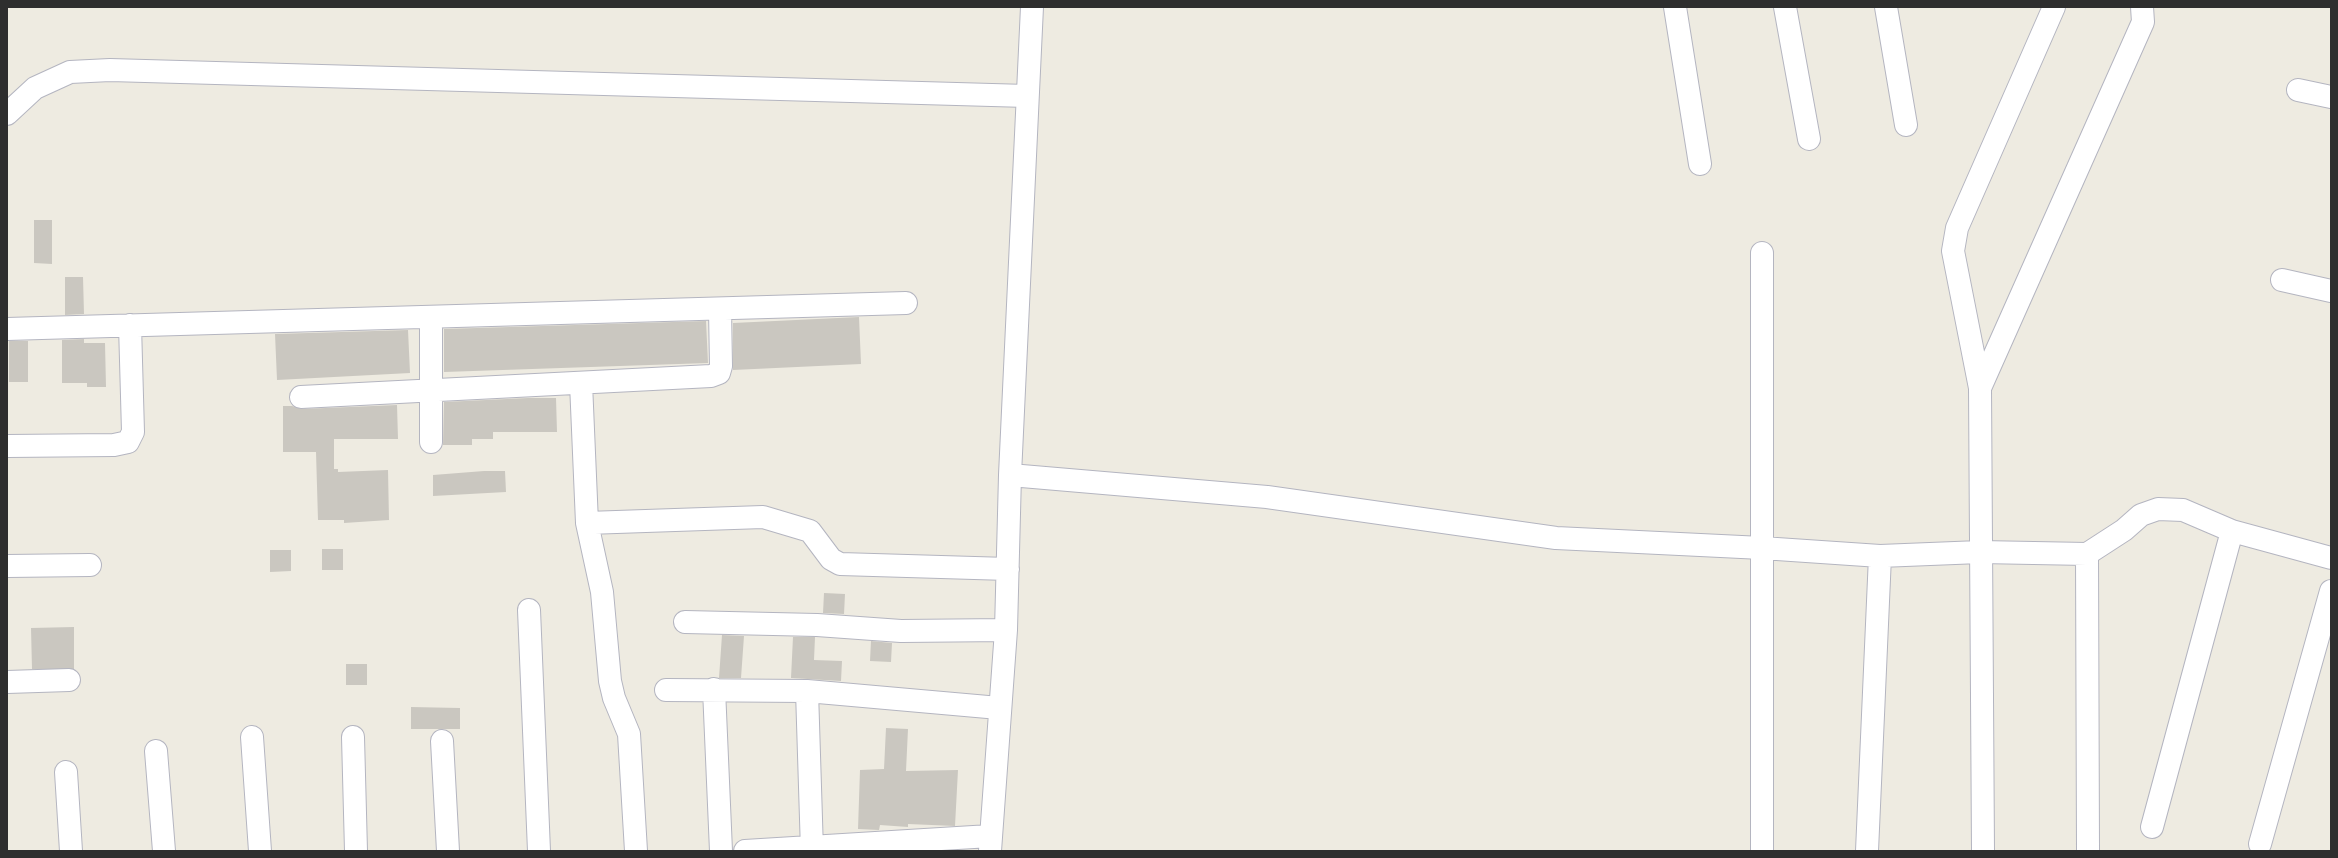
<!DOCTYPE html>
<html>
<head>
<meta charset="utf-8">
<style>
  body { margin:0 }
  #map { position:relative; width:2338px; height:858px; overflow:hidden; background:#eeebe1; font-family:Signika,sans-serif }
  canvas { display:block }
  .frame { position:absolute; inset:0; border:8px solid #2e2e2e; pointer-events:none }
</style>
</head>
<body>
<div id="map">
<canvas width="2338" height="858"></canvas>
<div class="frame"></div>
</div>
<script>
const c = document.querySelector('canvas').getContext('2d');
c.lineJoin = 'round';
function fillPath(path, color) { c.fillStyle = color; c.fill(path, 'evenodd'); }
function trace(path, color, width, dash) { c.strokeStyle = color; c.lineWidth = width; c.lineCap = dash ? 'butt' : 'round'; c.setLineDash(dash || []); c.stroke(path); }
const building = new Path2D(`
  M34,220H52V264L34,263Z
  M65,277H83L84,314L65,315Z
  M859,317L861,364L733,370V323Z
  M706,321L708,363L444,372V329Z
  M408,330L410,373L277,380L275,334Z
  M84,339V343H105L106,387H87V383H62V340Z
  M9,341H28V382H9Z
  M528,398H556L557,432H493V439H472V445H443L444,402Z
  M397,405L398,439H334V469H338V472L388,470L389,520L344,523V520H318L316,452H283V406H292L302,409Z
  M484,471H505L506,492L433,496V475Z
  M322,549H343V570H322Z
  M270,550H291V571L270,572Z
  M824,593L845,594L844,614L823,613Z
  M74,627V669H32L31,628Z
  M722,635L744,636L741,678H719Z
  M793,637H815L814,660L842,661L841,681L791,678Z
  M871,641L892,643L891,662L870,661Z
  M346,664H367V685H346Z
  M411,707L460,708V729H411Z
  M886,728L908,729L906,771L958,770L955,826L908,824V827L880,825L879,830L858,829L860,770L884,769Z`);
const minor = new Path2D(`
  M1675,7L1700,164
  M1785,7L1809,139
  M1886,7L1906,125
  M2298,90L2331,97
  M7,114L35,88L70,72L110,70L1027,96
  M2282,280L2331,291
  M7,329L906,303
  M581,383L587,523L602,592L610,681L614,698L629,734L636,851
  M1980,388L2143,22L2142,7
  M301,397L711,376L719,373L721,366L720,309
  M431,442V317
  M7,446L114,445L128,442L133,432L130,325
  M1010,475L1267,497L1556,538L1762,548L1880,556L1980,552L2087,554L2124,530L2141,515L2158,509L2183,510L2232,531L2331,558
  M587,523L763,517L810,531L831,559L840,564L1008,569
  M2087,554L2088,851
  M7,566L90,565
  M529,610L539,851
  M685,622L817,625L901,631L1006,630
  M7,682L69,680
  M714,689L721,851
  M666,690L807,691L999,708
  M807,691L812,851
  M252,737L260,851
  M353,737L356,851
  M442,741L448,851
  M156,751L164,851
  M66,772L71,851
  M2152,827L2232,531
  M2260,844L2331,591
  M745,851L990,836
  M990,851L1006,630L1010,475L1032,7
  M1762,851V253
  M1867,851L1880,556
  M1983,851L1980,388L1953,251L1957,228L2054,7`);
fillPath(building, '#cac7c0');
trace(minor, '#b4b5c0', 24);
trace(minor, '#fff', 22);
</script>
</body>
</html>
